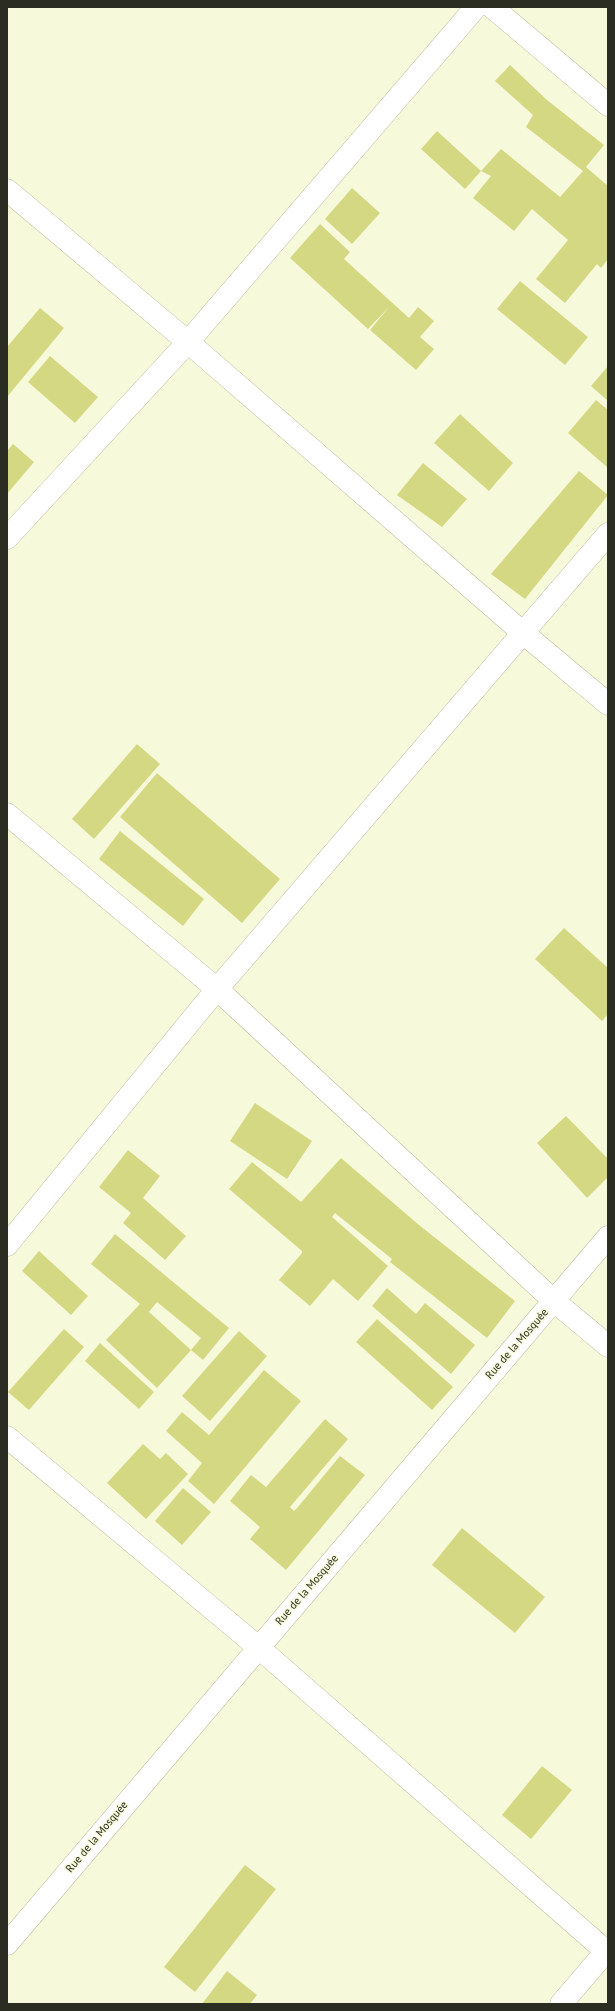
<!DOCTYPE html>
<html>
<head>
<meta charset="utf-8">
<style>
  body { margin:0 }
  #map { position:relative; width:615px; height:2011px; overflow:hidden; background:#f7f9db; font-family:"PT Sans",sans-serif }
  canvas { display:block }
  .frame { position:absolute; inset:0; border:8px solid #2c2d22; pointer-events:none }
</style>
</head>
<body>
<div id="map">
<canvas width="615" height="2011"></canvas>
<div class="frame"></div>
</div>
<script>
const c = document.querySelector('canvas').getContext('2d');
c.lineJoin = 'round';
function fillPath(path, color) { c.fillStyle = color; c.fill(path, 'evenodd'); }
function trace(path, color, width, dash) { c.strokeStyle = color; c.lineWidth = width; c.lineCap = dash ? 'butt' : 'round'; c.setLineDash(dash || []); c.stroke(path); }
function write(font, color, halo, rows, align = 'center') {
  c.font = font + ' "PT Sans",sans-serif'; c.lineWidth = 3; c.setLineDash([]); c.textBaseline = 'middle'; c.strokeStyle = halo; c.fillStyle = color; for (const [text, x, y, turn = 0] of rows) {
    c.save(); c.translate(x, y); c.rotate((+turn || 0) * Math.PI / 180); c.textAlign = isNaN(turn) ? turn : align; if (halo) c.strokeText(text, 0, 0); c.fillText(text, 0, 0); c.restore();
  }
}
const building = new Path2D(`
  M510,65L547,100L604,145L586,167L608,186V259L601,268L597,264L565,303L536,279L568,240L532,209L514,231L473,198L491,176L481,171L465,189L421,149L437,131L481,171L501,149L560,197L583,171L526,127L533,115L495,81Z
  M352,188L380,213L352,244L325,219Z
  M320,224L350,252L344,259L409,318L418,307L434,321L420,337L434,349L416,370L370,330L389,307L368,329L290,258Z
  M520,281L588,337L565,365L497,309Z
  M40,308L64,328L7,397V347Z
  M50,356L98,397L75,423L28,382Z
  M608,366V401L591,386Z
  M596,400L608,410V468L568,433Z
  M460,414L513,463L489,491L434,443Z
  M13,444L34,462L7,494V451Z
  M423,463L467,499L442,527L397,495Z
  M579,471L608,495L525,599L491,574Z
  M137,744L160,764L94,839L72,819Z
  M157,773L280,879L242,923L120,817Z
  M120,831L204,899L183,926L99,859Z
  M564,928L608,968V1014L602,1021L535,959Z
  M255,1103L312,1141L287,1179L230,1141Z
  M566,1116L608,1159V1177L587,1198L537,1143Z
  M128,1150L160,1176L143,1198L186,1236L165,1260L123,1223L131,1213L99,1187Z
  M341,1158L419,1225L515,1301L487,1338L390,1262L392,1259L335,1213L332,1217L388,1266L358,1301L333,1279L310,1306L279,1280L302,1253V1251L229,1189L252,1162L301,1202Z
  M115,1234L229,1328L203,1360L191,1350L201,1338L157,1302L149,1312L191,1350L157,1388L106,1340L140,1304L91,1264Z
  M39,1251L88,1296L71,1315L22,1271Z
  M387,1288L416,1314L425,1303L475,1345L451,1374L372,1306Z
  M377,1319L453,1387L432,1410L356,1342Z
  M64,1329L84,1347L29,1410L8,1392Z
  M239,1331L267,1356L210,1421L182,1396Z
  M100,1343L154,1392L139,1409L85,1361Z
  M264,1370L301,1401L214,1504L188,1481L202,1463L166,1431L182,1412L209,1435Z
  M325,1419L348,1439L290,1507L294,1511L298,1507L340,1456L365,1475L286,1570L250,1539L260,1527L230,1501L251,1475L266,1487Z
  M143,1444L160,1459L166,1453L188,1474L146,1519L107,1483Z
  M183,1488L211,1512L182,1545L155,1521Z
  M462,1528L545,1597L515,1633L432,1565Z
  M542,1766L572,1790L531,1839L502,1815Z
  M245,1865L276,1889L195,1992L164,1967Z
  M227,1971L257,1995L250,2004H202Z`);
const street = new Path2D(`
  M492,7L608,105
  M7,190L188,342L522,632L608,704
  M7,538L188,342L476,7
  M7,814L217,989L554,1301L608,1346
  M7,1245L217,989L608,534
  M7,1437L258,1647L608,1953
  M7,1944L608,1237
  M561,2004L608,1949`);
const streetNames = [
  ["Rue de la Mosquée",517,1344,-49],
  ["Rue de la Mosquée",307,1590,-49],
  ["Rue de la Mosquée",97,1837,-50]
];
fillPath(building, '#d5d883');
trace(street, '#bcbda1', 23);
trace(street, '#fff', 22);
write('11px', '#2c2d22', '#f7f9db', streetNames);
</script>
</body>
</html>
